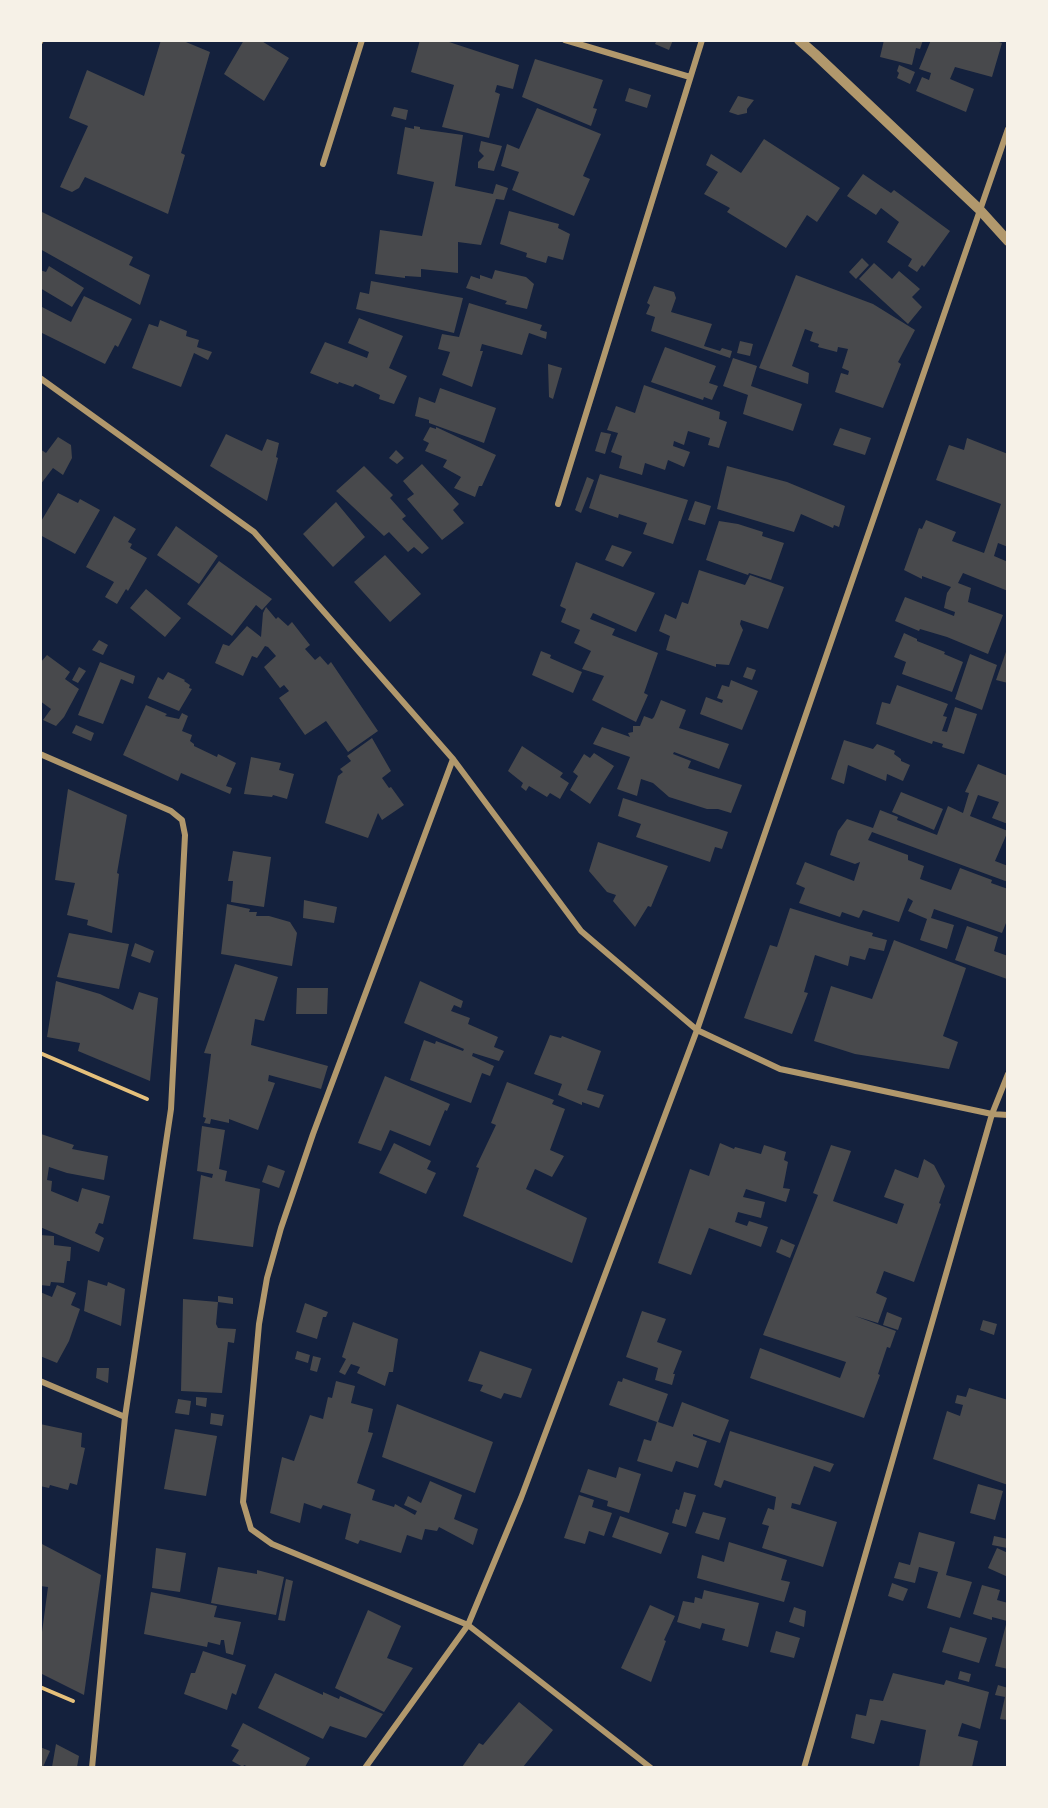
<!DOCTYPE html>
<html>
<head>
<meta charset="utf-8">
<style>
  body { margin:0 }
  #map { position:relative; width:1048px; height:1808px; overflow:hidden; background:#14213d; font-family:"DejaVu Sans",sans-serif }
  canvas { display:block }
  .frame { position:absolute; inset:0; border:42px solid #f6f1e7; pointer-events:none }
</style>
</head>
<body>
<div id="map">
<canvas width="1048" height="1808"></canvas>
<div class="frame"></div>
</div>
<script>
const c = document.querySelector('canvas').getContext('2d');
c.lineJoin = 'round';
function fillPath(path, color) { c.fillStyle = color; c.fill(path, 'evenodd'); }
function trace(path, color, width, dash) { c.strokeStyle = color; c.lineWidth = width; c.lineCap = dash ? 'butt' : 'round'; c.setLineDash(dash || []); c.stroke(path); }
const building = new Path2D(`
  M161,40H181L210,52L181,153L185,155L168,214L85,177L79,188L72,192L60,187L88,126L69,118L87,70L144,96Z
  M244,40H260L289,58L264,101L224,74Z
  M420,40H443L519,65L513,89L497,85L495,92L500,94L489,138L442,127L454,85L411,72Z
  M657,40H673L669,50L655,44Z
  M884,40H923L920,49L916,48L912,65L880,57Z
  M931,40H992L1002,43L992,77L955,67L950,79L974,89L966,112L916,91L922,77L929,80L931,73L919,69Z
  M535,59L603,80L593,108L597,109L591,126L522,97Z
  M899,65L915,72L910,84L897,78L899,73L897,71Z
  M629,88L651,95L647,108L625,101Z
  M738,96L754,100L747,109V113L738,115L729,112Z
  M394,107L408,110L406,120L391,116Z
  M537,108L601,134L583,176L590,179L574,216L512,190L519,172L501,166L507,144L519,149Z
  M414,126L420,127V129L463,135L455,186L493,194L496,184L508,188L504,200L496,199L481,245L458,242V273L421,269V277L405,276V278L375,274L380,230L422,236L434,182L397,174L405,127L414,129Z
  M764,139L840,188L817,222L807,215L786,248L727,212L730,208L704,194L718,172L706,165L711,154L741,173Z
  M481,141L502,146L494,171L478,168V162L484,156L479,151Z
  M863,174L891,193L894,190L950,231L924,267L922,265L917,272L908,266L912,259L887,242L899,222L881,208L876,215L847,196Z
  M40,211L133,257L129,265L150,275L140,305L40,249Z
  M509,211L559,224L558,228L570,234L563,260L548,256L546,263L526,257L527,253L500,244Z
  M862,258L869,265L856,279L849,272Z
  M874,263L892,279L899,271L920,289L912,297L922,307L908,324L859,279Z
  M49,266L84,288L72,307L40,288V270L46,272Z
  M495,270L526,277L534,284L527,309L505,304L507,301L466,288L471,276L480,279V275L492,279Z
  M796,275L873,304L915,330L898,362L901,364L883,408L835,392L841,373L848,375L849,371L842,368L848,349L838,347L837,352L818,347L819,344L810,341L813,332L805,329L792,366L809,373L808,384L759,368Z
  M371,281L463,298L454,333L356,309L360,292L369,294Z
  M654,286L674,292L676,298L671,312L712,324L704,346L720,351L722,348L732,351L730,358L651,331L655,317L646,314L650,305L647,303Z
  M84,296L132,319L118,347L115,345L105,364L40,332L42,307L71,322Z
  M469,303L542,325L540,330L547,332L546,339L529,333L522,355L482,344L480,351H483L472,387L442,375L450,352L438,349L442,334L459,337Z
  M359,318L403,336L389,368L407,376L394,404L379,399L380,395L355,384L353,387L339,382L338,384L310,373L325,342L367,358L369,352L348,343Z
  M160,320L187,331L186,336L199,340L197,347L212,352L208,360L194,353L181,387L132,368L149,324L158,327Z
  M740,341L753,344L750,356L737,353Z
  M665,347L716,366L709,383L718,386L712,400L704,397L703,400L651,382Z
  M733,358L757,366L751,386L802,404L793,431L743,414L748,395L723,386Z
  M548,364L562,368L553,399L549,397Z
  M644,385L720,412L719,419L727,422L719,448L708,445L710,438L688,431L684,445L674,441L673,446L690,452L684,467L668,460L665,470L645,463L642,475L619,468L622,456L611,452L618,433L607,430L616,406L635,413Z
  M440,388L496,408L484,443L429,423V420L415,416L419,397L435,403Z
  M430,427L436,429V427L496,455L482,486H479L475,497L454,488L461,477L443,467L447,460L425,451L429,443L423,440Z
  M840,428L871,438L865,455L833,445Z
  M601,432L611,434L605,454L595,451Z
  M226,434L262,451L267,439L279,443L276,457L278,458L267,501L210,466Z
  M58,437L71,445L72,458L63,475L53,468L40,485V449L46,453Z
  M967,438L1008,454V547L998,543L994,556L1008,562V591L963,573L958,583L971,588L968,602L1003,615L988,654L947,637L920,629L919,631L895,621L905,597L954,616L955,612L944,608L947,593L951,587L922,576V579L904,570L919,528L922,529L926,520L956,532L952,541L984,553L1001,504L936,480L949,445L964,450Z
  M396,450L404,458L397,464L389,458Z
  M422,464L459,504L453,510L464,523L442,540L407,499L414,494L403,481Z
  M364,466L393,495L390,498L406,516L402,519L429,548L422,554L414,547L408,552L389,532L384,536L336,491Z
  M727,466L787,482L845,506L839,527L834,525L833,528L801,514L794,532L717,509Z
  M600,474L688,500L673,544L643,534L647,523L619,514L618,518L589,508Z
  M587,477L594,480L581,513L575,510Z
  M58,493L78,503L80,499L100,510L75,554L40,535V523Z
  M695,501L711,506L705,525L688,520Z
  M336,502L365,537L333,567L303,534Z
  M114,516L136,529L128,542L132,544L130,548L147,558L128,591L126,589L117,604L105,597L114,582L86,567Z
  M719,521L738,524L763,532L762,536L784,543L771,580L749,573L748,575L706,560Z
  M176,526L218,556L199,584L157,555Z
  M612,545L632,552L623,567L605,560Z
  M385,555L421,594L390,622L354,582Z
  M219,561L272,599L262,610L256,605L232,636L187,604Z
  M576,562L655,593L636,632L593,613L590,619L615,629L612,635L658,653L644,693L648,695L636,722L592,700L604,676L582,669L591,651L574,643L580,630L561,622L566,609L560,606Z
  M699,570L745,585L750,575L784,587L768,629L741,620L740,624L743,630L729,665L716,664V667L666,650L670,636L659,631L665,614L676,619L682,602L688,604Z
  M146,589L181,618L165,637L130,608Z
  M266,607L276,619L278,617L288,626L292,622L310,645L305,649L315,660L320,656L328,665L331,662L378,731L348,752L326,721L305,735L279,698L289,691L284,685L280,688L264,667L276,656L268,647L265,646L257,658L252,656L243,676L215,663L223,644L229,646L247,626L261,637L263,613Z
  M904,633L917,639V641L945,652L944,654L963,662L952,692L902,674L906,662L894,657Z
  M99,640L108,645L103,655L92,650Z
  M1007,649H1008V683L996,680Z
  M541,651L551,655L550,658L582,672L573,693L532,675Z
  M970,654L997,665L982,710L955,699Z
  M47,655L70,672L65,679L79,689L64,717L56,726L43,720L51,709L40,701V663Z
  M100,662L135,676L133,684L121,679L103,724L78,715Z
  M79,667L86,671L78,683L72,680Z
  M747,667L756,670L752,680L743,677Z
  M168,672L185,680L184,681L190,685L189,688L192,689L179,711L148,698L158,677L163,680Z
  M731,680L758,691L742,730L700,714L706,697L722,703L723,700L717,698L722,685L729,687Z
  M897,685L948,704L943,716L947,717L942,731L947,732L955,707L977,714L964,754L942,747L943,744L933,741L932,744L876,724L882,702L890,704Z
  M661,700L686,710L679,728L729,744L719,769L674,752L673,754L691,761L688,768L742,785L731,813L718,809H707L669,797L653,783L641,779L637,796L617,789L630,757L593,744L602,727L630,737L628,733L633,732V726H640L644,716L652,719L654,717Z
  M146,705L167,714L165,716L179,719L182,713L188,716L182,731L192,735L190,741L194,744V746L217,757L218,754L236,763L226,786L232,788L230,794L181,773L178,781L123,755Z
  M76,725L94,733L91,741L72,733Z
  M372,738L391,771L382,778L389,788L391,787L404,805L382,820L378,813L368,838L325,823L338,776L343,772L340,769L351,761L347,756Z
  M844,740L873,749L877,744L895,751L894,754L901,759V761L910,765L903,781L887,774L886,781L848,765L844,784L831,779Z
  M522,746L563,773L560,777L569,783L560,799L550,793L547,797L529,786L526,791L521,787L523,783L508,771Z
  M594,753L614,766L590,804L570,790L578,776L573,772L584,754L590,758Z
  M251,757L281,763L279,770L294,774L287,799L273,795L272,797L244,794Z
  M978,764L1008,776V824L992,818L999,802L978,795L970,816L1008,831L995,861L1008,866V882L872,832L868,840L908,855V860L924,866L920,879L951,890L960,868L992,880L991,883L1008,889V918L1002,933L934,909L931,918L954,925L947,949L920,940L927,919L908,911L913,901L908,898L899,922L863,910L859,918L842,912L840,917L799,903L805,888L796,884L805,862L854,881L860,862L855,864L830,855L838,831L847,819L873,828L880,810L898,817L897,820L937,835L948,806L963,813L969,793L965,792Z
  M68,789L127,815L117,873L119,874L112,933L87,925L88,920L67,915L75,883L55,880Z
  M901,792L943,809L934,830L892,812Z
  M623,798L728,832L722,849L715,847L710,862L636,837L641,824L618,816Z
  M598,842L668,866L651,907L648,906L635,927L613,901L616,895L607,892L589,871Z
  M233,851L271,857L264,907L231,902L233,881H228Z
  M304,900L337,907L334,923L303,918Z
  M227,904L250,909L249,912H257L256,916H269L290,922L297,933L292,966L221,954Z
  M790,908L858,929L873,933L872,936L887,940L884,951L869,948L865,960L850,956L848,966L815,955L804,992L808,993L792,1034L744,1018L770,945L777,947Z
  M967,926L998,937L994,951L1008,956L1007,979L955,960Z
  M69,933L129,944L119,989L57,977Z
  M894,940L966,968L943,1036L958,1042L949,1069L855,1054L814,1041L831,986L872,999Z
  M135,943L154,951L150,963L131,956Z
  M235,964L278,977L264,1021L255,1019L251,1045L328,1066L321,1089L269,1075L268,1081L275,1083L258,1130L229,1119V1123L211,1119L210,1124L204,1123L206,1118L203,1117L211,1054L204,1053Z
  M56,981L100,994L133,1010L139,992L158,998L150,1081L78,1051L80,1043L47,1037Z
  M420,981L463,1001L461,1008L454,1005L451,1011L470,1018L468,1024L498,1037L494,1047L504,1051L499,1061L473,1053L472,1056L494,1066L490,1076L482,1073L471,1103L410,1080L424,1040L435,1044L436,1041L463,1051L464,1049L404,1023Z
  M297,988H328L327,1014H296Z
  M550,1035L561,1038L562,1036L601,1051L587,1090L604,1095L599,1108L582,1102V1105L558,1095L562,1084L534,1074Z
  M385,1076L450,1104L447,1111L445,1110L430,1146L390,1130L381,1151L358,1143Z
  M507,1082L554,1100L552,1104L565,1109L550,1150L564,1156L552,1177L535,1169L526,1189L587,1218L572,1263L463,1216L479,1168L476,1167L496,1125L491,1123Z
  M202,1126L225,1130L219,1169L227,1171L225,1181L260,1189L253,1247L193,1239L201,1175L212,1178L213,1174L197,1171Z
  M41,1134L74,1145L72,1149L108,1156L104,1180L67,1173L49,1167L47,1180L52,1181L51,1191L78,1202L82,1188L110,1196L103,1224L99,1223L95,1233L104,1238L99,1252L40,1227Z
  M394,1143L431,1161L427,1169L436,1173L426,1194L379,1173Z
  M720,1143L734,1149L735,1147L761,1154L764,1145L786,1152L784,1160L788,1162L783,1188L790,1189L786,1202L746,1189L743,1197L765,1202L761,1218L738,1212L735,1222L747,1226L749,1221L768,1227L761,1247L709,1228L691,1275L658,1263L690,1169L709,1176Z
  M831,1145L851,1151L833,1201L897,1224L904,1204L884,1197L895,1169L918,1178L924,1159L934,1165L945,1186L939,1203L941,1204L914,1282L884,1271L876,1293L887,1298L878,1323L855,1316L896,1331L890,1348L887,1347L878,1374L880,1375L864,1418L750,1378L760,1348L840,1378L846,1362L763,1335L818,1195L813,1193Z
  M268,1165L285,1171L279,1188L262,1182Z
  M40,1235L54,1236V1245L71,1247L70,1261H67L64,1283L51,1282L50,1286L40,1285Z
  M781,1239L795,1245L790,1258L776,1252Z
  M88,1280L107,1286L108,1282L125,1289L121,1326L84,1311Z
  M57,1285L76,1293L71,1305L80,1309L69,1341L57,1363L40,1356V1292L52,1297Z
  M218,1296L233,1298V1304L218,1302Z
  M183,1299L218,1302L216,1324L218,1328L236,1329L234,1343L228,1342L222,1393L181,1391Z
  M305,1303L328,1312L326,1317H323L317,1339L296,1332Z
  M642,1311L666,1319L657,1342L682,1351L673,1374H675L672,1385L655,1380L658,1368L626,1357Z
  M887,1312L902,1318L898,1330L883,1325Z
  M983,1320L997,1324L994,1335L980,1330Z
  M353,1322L398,1339L393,1372H389L385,1386L357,1373L360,1367L351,1364L345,1375L339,1372L346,1359L342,1357Z
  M297,1351L310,1355L308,1363L295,1359Z
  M480,1351L532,1369L521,1398L504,1393L501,1399L480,1391L483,1385L468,1381Z
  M313,1356L321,1358L317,1372L310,1370Z
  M97,1368H109L108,1383L96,1378Z
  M623,1378L668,1394L658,1422L673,1427L682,1402L729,1420L720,1443L693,1434V1436L707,1441L698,1468L676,1461L672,1472L637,1461L644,1439L651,1441L657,1422L609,1405L618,1381L622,1382Z
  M336,1381L355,1386L351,1403L373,1409L368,1432L373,1433L357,1483L375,1490L372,1500L394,1507L395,1504L415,1515L417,1511L404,1505L408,1496L421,1503L430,1481L462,1495L454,1519L478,1529L473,1545L439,1527L437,1531L425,1529L422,1540L407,1535L401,1553L360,1540L358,1544L345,1539L351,1514L323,1505L321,1509L304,1503L300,1523L270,1513L282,1457L294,1461L310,1415L323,1419L328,1397L332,1398Z
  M969,1388L1008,1400V1485L933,1459L947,1411L960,1416L963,1405L955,1403L957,1395L966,1397Z
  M196,1397L207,1398L206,1407L196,1405Z
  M178,1399L191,1401L189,1415L175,1413Z
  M397,1404L493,1442L475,1493L382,1457Z
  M211,1413L224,1415L222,1426L210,1424Z
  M40,1424L82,1433L81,1447L85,1448L77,1485L70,1483L68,1490L50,1485L49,1488L40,1486Z
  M175,1429L217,1436L206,1496L164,1489Z
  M730,1431L834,1464L830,1472L814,1466L800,1505L792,1503L791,1508L837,1522L823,1567L762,1548L769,1526L762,1524L768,1508L774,1510L776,1497L724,1480L721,1488L714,1485Z
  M619,1467L641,1474L629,1513L607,1506L608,1501L580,1492L588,1469L616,1478Z
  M978,1484L1003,1491L995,1520L970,1513Z
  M684,1492L696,1495L686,1527L672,1523L676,1509L679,1510Z
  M579,1495L594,1500L592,1507L612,1513L604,1536L589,1531L585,1544L564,1538Z
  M703,1512L726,1518L719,1540L695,1533Z
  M620,1516L669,1533L661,1554L612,1537Z
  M919,1532L955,1542L946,1575L972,1582L960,1618L927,1608L938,1572L919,1567L915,1583L894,1578L899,1562L910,1565Z
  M994,1536L1008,1539L1007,1548L992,1545Z
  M729,1542L787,1560L781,1580L790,1582L784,1602L697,1578L702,1555L724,1562Z
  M40,1543L101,1575L84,1695L40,1673V1647L48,1587L40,1586Z
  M156,1548L186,1553L180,1592L152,1588Z
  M997,1548L1008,1553V1577L988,1568Z
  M218,1567L257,1574V1570L284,1577L276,1615L211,1603Z
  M286,1579L293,1581L285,1621L278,1620Z
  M892,1583L908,1589L903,1601L888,1596Z
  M982,1585L1000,1590L997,1600L1008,1603V1669L995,1666L1007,1621L992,1617V1620L973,1614Z
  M704,1590L759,1603L748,1647L722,1640L725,1629L702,1623L700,1629L677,1622L683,1601L694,1603L695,1597L702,1599Z
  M151,1592L217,1606L214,1617L241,1622L233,1655L226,1653L224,1640H221L220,1645L208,1642L207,1647L144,1634Z
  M650,1605L675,1616L664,1640L666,1641L651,1682L621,1668Z
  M794,1607L806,1611L804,1627L789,1622Z
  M368,1610L401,1626L387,1658L413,1668L384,1712L335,1688Z
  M950,1627L987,1638L979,1663L942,1652Z
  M776,1631L800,1638L794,1658L770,1652Z
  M203,1651L246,1665L236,1695L232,1693L227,1710L184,1694L191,1673H195Z
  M960,1671L971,1674L969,1682L958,1679Z
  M275,1673L323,1695V1692L339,1699L340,1696L383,1714L366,1738L330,1726L323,1739L258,1708Z
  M893,1673L944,1685L946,1680L989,1692L980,1729L962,1723L958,1736L978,1741L972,1767H919L926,1730L881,1720L874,1744L851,1738L856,1714L866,1716L870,1699L883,1701Z
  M998,1685L1008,1688V1720L1000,1719L1005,1697L995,1695Z
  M519,1702L553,1730L523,1767H462L479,1743L483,1745Z
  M243,1723L310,1758L305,1767H249L244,1765L243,1767L232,1761L239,1750L231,1746Z
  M56,1744L79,1756L77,1767H52Z
  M40,1747L50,1751L43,1767H40Z`);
const path = new Path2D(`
  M40,1053L147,1099
  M40,1687L73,1701`);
const minor = new Path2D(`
  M565,40L690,77
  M40,42L41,40
  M323,164L362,40
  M40,378L254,532L453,759L581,931L697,1030L780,1069L992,1114L1008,1115
  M558,504L702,40
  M40,754L171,811L182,820L185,835L171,1109L125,1417L92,1768
  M453,759L313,1134L281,1228L267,1278L259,1324L243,1502L251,1529L272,1544L468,1625L651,1768
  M40,1381L125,1417
  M365,1768L468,1625L521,1498L697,1030L1008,129
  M804,1768L992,1114L1008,1074`);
const tertiary = new Path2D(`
  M799,40L815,54L979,209L1008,241`);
fillPath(building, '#48494c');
trace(path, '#e5c07b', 4);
trace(minor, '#b1986c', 6);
trace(tertiary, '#b1986c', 10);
</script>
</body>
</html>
